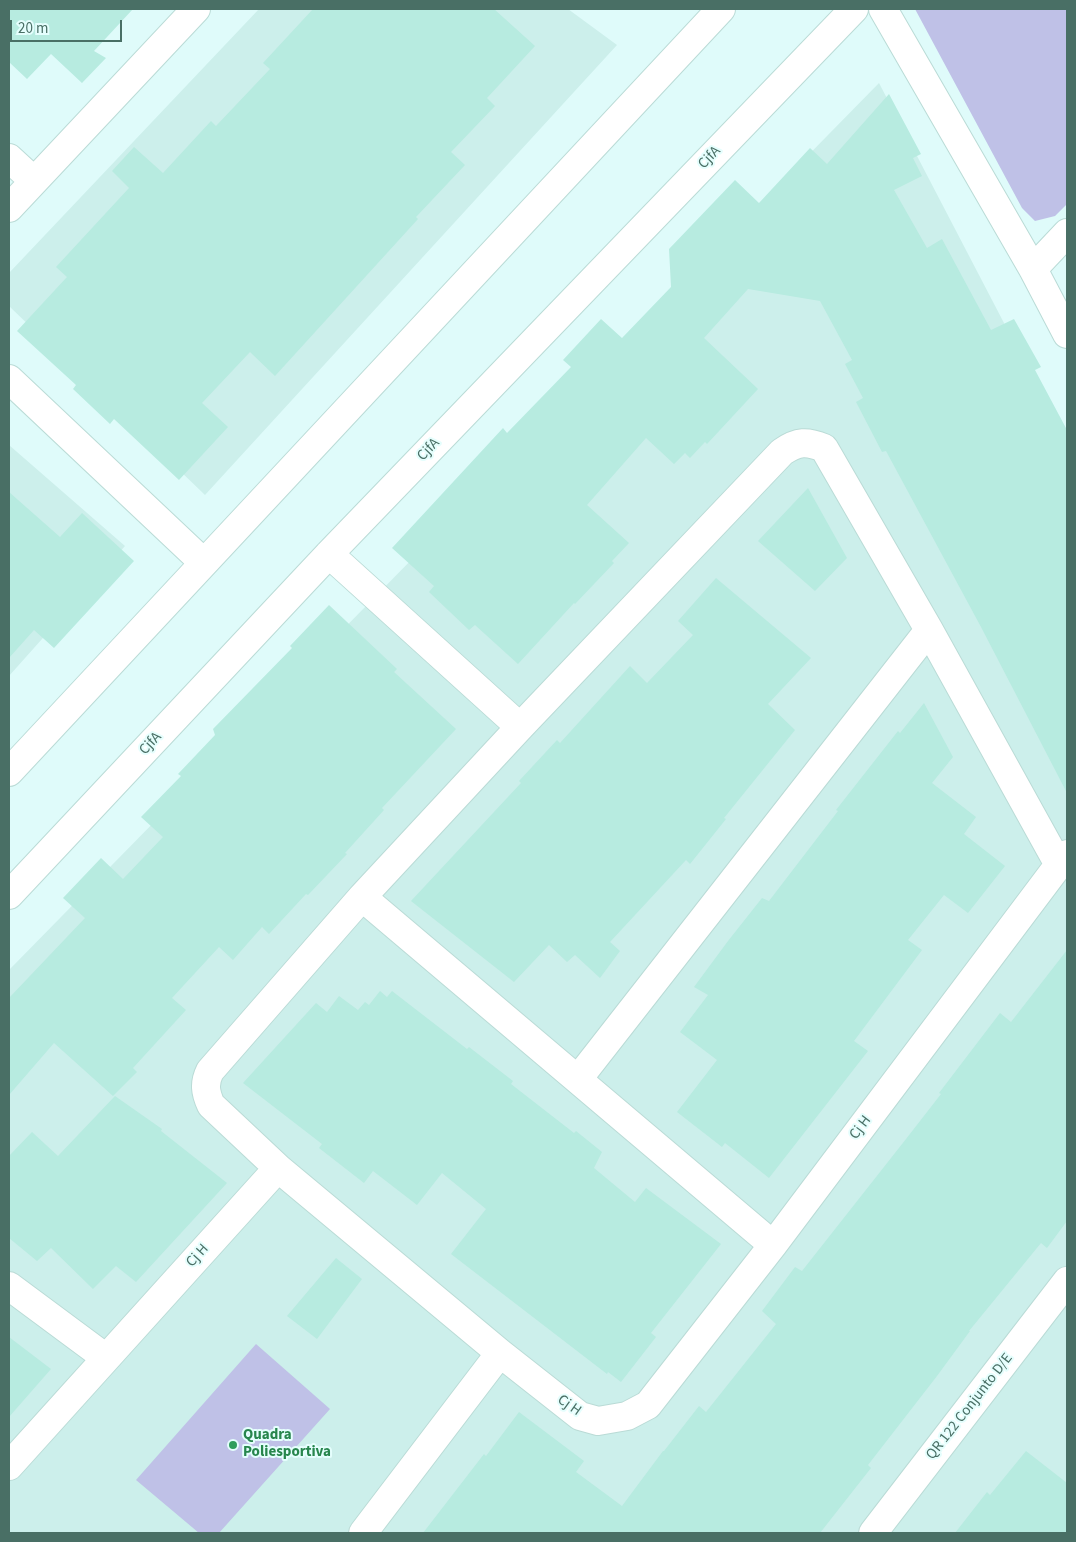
<!DOCTYPE html>
<html>
<head>
<meta charset="utf-8">
<style>
  body { margin:0 }
  #map { position:relative; width:1076px; height:1542px; overflow:hidden; background:#dffbfa; font-family:"Source Sans 3",sans-serif }
  canvas { display:block }
  .frame { position:absolute; inset:0; border:10px solid #496f65; pointer-events:none }
  .scale { position:absolute; left:10px; top:20px; width:112px; height:22px; box-sizing:border-box; border:2px solid #496f65; border-top:0; padding-left:6px; font-size:15px; line-height:18px; white-space:nowrap; color:#496f65; -webkit-text-stroke:4px #e5fefd; paint-order:stroke }
</style>
</head>
<body>
<div id="map">
<canvas width="1076" height="1542"></canvas>
<div class="frame"></div>
<div class="scale">20 m</div>
</div>
<script>
const c = document.querySelector('canvas').getContext('2d');
c.lineJoin = 'round';
function fillPath(path, color) { c.fillStyle = color; c.fill(path, 'evenodd'); }
function trace(path, color, width, dash) { c.strokeStyle = color; c.lineWidth = width; c.lineCap = dash ? 'butt' : 'round'; c.setLineDash(dash || []); c.stroke(path); }
function write(font, color, halo, rows, align = 'center') {
  c.font = font + ' "Source Sans 3",sans-serif'; c.lineWidth = 4; c.setLineDash([]); c.textBaseline = 'middle'; c.strokeStyle = halo; c.fillStyle = color; for (const [text, x, y, turn = 0] of rows) {
    c.save(); c.translate(x, y); c.rotate((+turn || 0) * Math.PI / 180); c.textAlign = isNaN(turn) ? turn : align; if (halo) c.strokeText(text, 0, 0); c.fillText(text, 0, 0); c.restore();
  }
}
const residential = new Path2D(`
  M259,9H568L617,45L205,495L9,306V273Z
  M879,83L1067,444V1533H9V970Z
  M9,445L125,546L9,676Z`);
const green = new Path2D(`
  M915,9H1067V204L1055,216L1035,221L1022,208Z
  M256,1344L330,1409L219,1533H199L136,1480Z`);
const building = new Path2D(`
  M9,9H133L94,51L106,58L82,83L51,54L27,79L9,62Z
  M313,9H494L535,46L487,98L495,106L451,152L465,165L416,217L418,219L275,376L250,352L202,403L228,427L179,480L114,419L110,424L73,389L76,385L17,331L67,277L56,267L129,188L112,171L134,147L163,173L211,121L216,126L270,69L263,63Z
  M889,94L921,154L913,158L922,176L894,190L927,248L942,239L991,330L1014,319L1041,367L1035,370L1067,430V793L981,627L886,451L882,452L856,402L863,398L845,364L852,360L820,301L748,289L704,338L758,389L707,444L705,442L690,458L685,453L674,464L646,438L587,505L629,543L612,561L614,563L575,604L574,603L518,664L475,625L469,630L429,592L434,586L392,548L503,428L507,433L571,367L563,360L601,319L622,338L671,287L669,249L735,180L759,203L810,148L827,164Z
  M808,488L847,558L815,591L758,541Z
  M9,492L60,537L82,513L134,561L54,648L34,630L9,658Z
  M716,578L811,658L768,704L795,730L724,818L726,819L690,864L686,860L610,942L620,951L600,978L575,955L567,962L549,945L514,982L411,901L521,783L519,781L557,740L560,743L630,666L647,683L693,635L678,621Z
  M329,605L397,669L394,672L456,729L382,808L384,810L345,853L347,854L308,895L306,894L269,934L262,927L233,960L219,947L172,998L186,1010L133,1068L137,1072L113,1096L54,1043L9,1095V998L85,918L63,898L101,858L123,879L163,837L141,817L181,776L178,774L215,735L213,729L292,648L290,646Z
  M924,703L953,757L932,783L976,817L964,834L1005,866L968,913L944,895L908,940L922,950L854,1041L868,1051L769,1178L725,1143L722,1147L677,1112L717,1060L680,1032L708,995L694,987L728,941L762,898L769,901L838,811L836,810L898,731L900,733Z
  M1067,950V1221L1047,1248L1041,1243L969,1331H970L937,1376L868,1465L871,1468L820,1533H423L484,1454L486,1456L519,1412L584,1461L576,1472L622,1506L663,1451H664L699,1406L706,1412L776,1324L762,1311L795,1267L802,1271L906,1139L941,1094L939,1093L1000,1013L1011,1022Z
  M380,991L387,997L392,991L467,1049L469,1047L513,1081L511,1084L574,1133L576,1131L602,1152L594,1168L635,1202L646,1188L721,1244L651,1333L656,1337L621,1382L608,1372L607,1374L451,1254L486,1209L442,1173L417,1205L373,1171L364,1183L319,1148L322,1144L243,1083L316,1003L327,1012L339,996L358,1010L365,1002L369,1005Z
  M115,1096L162,1129L161,1131L227,1183L136,1282L116,1266L93,1289L51,1248L37,1261L9,1238V1156L32,1132L58,1156Z
  M336,1258L362,1279L317,1339L287,1316Z
  M9,1337L51,1369L9,1417Z
  M1026,1451L1067,1483V1533H955L987,1492L990,1495Z`);
const minor = new Path2D(`
  M883,9L1033,269L1067,334
  M9,158L34,181
  M9,208L196,9
  M1033,269L1067,233
  M9,379L204,563
  M329,554L520,727
  M9,772L721,9
  M9,895L329,554L854,9
  M362,897L773,1245
  M578,1079L929,630
  M278,1168L211,1105C205,1092 204,1083 210,1071L362,897L520,727L782,452C798,441 807,441 824,448L929,630L1059,865
  M9,1286L106,1358
  M9,1466L278,1168L500,1353L580,1416L598,1421L627,1416L648,1405L773,1245L1067,854
  M363,1533L500,1353
  M873,1533L1067,1281`);
const markers = [
  [233,1445,5,"#2e9e5b"]
];
const streetNames = [
  ["CjfA",710,158,-46],
  ["CjfA",429,450,-46],
  ["CjfA",151,744,-47],
  ["Cj H",861,1128,-53],
  ["Cj H",198,1256,-48],
  ["Cj H",569,1406,35],
  ["QR 122 Conjunto D/E",970,1407,-52]
];
const leisureNames = [
  ["Quadra",243,1436],
  ["Poliesportiva",243,1453]
];
fillPath(residential, '#ccefeb');
fillPath(green, '#bfc1e7');
fillPath(building, '#b7ebe0');
trace(minor, '#badbd6', 30);
trace(minor, '#fff', 28);
for (const [x, y, r, color] of markers) { const dot = new Path2D(); dot.arc(x, y, r, 0, 2 * Math.PI); c.fillStyle = color; c.fill(dot); trace(dot, '#e5fefd', 2); }
write('15px', '#496f65', '#e5fefd', streetNames);
write('bold 15px', '#27864d', '#e5fefd', leisureNames, 'left');
</script>
</body>
</html>
